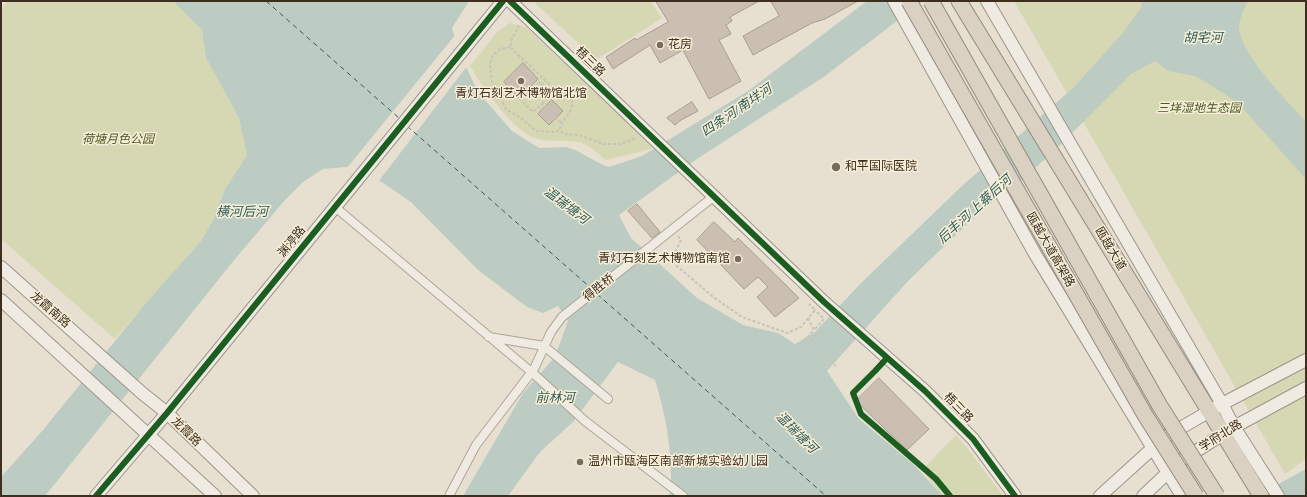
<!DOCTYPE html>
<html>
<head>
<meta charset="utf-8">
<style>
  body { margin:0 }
  #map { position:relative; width:1307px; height:497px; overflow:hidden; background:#e7e0d1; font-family:"Times New Roman",serif }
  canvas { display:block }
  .frame { position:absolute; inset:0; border:2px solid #3d2e20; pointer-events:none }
</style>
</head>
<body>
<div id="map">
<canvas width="1307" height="497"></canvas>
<div class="frame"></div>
</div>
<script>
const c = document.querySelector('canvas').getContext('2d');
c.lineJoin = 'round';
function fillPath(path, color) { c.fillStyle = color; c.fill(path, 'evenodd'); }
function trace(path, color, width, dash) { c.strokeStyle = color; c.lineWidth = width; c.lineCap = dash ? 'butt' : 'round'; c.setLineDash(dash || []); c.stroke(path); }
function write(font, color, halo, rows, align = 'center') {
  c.font = font + ' "Times New Roman","Noto Sans SC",serif'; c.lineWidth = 3; c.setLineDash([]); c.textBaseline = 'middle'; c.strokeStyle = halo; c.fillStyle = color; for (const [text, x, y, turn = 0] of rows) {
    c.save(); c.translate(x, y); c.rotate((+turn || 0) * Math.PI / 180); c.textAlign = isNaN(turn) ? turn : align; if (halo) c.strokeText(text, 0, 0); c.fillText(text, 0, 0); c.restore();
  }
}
const green = new Path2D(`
  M8,1H173L202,30L206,58L239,118L247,155L225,189L213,220L201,241L115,339L1,239V9Z
  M533,1H650L662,18L599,58L592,56Z
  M1014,1H1306V459L1285,474Z
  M510,23L527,28L655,148L606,160C599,155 587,143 578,142C565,140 551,142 538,139C514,134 482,86 470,66L497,32Z
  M956,435L971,453L1003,496H943L922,470Z`);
const water = new Path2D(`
  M173,1H469L452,28L460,54L478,92L512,131L539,148L566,147L575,150L603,165L609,167L642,156L748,91L867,1H923L825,76L697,159L619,215L631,238L697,298L743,325L778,333L795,344L815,332L860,284L963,185L1074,87L1122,34L1141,8L1142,1H1248C1244,9 1238,21 1239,30C1245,60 1286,99 1306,122V179L1237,102L1196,76L1168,71L1155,61L1131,74L1060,145L1021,181L983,209L909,280L827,371L859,419L913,464L943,496H668L671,492C672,450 667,420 655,380L618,362L573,422L540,452L508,496H463L523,393L555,357L568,321L558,306L543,313L527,307L478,270L411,202L358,166L323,169L303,182L285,200L235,259L45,496H1V477L43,430L145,304L201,241L213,220L225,189L247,155L239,118L206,58L202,30Z
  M1306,469V496H1263L1282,482Z`);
const pier = new Path2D(`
  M456,34L468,65L378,182L358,168L346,169Z`);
const ferry = new Path2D(`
  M266,1L399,118
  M407,126L592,289
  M597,294L826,496`);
const building = new Path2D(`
  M656,1H759L730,17L732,21L726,25L731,34L719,40L741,81L709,99L683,50L660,63L650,45L613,69L606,57L635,38L636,40L668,22Z
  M771,1H858L825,19L812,23L753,55L743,36L779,16Z
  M523,63L538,79L519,98L504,82Z
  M552,100L563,111L549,125L538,114Z
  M692,102L698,111L681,120L675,125L667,118Z
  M637,204L660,232L652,238L628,211Z
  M714,222L735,242L738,238L799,298L775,317L757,297L768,287L758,277L744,289L697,240Z
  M879,378L929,429L907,450L856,401Z`);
const path = new Path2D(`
  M519,25L512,39L510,47L548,83L566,94L572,101C573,116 561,117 560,130L564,134L579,135L603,144H621L637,138
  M510,47L500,49L492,56L490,66L492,81L506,109L521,118L536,131L554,132L560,130
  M542,104L551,94L540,82L520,99L533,112L542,104L561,123
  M678,236L681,240L671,261L712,296L742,317L787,333L801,327L815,310L809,304
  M808,318L814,330L824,319L815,310
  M804,341L814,330
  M807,345L822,329
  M823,355L836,366`);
const street = new Path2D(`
  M335,207L535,375L585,421L683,496
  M489,337L544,346L608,399
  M449,496L476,445L534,369L551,332L562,317L713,197`);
const secondary = new Path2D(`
  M510,1L824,302L925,391L973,439L1015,496
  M894,1L1035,254L1182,496
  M987,1L1222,404L1234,427L1278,496
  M1,267L142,393L167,413L253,496
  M1,300L215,496
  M96,496L167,413L503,1
  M1100,496L1165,437L1222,404L1306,360
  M1143,496L1179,462L1234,427L1306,388`);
const highway = new Path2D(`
  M959,1L1261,496`);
const highwayBridge = new Path2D(`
  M909,1L1145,415L1196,496
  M931,1L1160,406L1217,496`);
const cycleway = new Path2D(`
  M510,1L824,302L925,391L973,439L1015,496
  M887,358L875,371L853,393L861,414L936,479L950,496
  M96,496L167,413L503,1`);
const markers = [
  [660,45,4,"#786c5e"],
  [521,81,4,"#786c5e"],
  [836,167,5,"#786c5e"],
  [738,259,4,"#786c5e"],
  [580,462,4,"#786c5e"]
];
const poiNames = [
  ["花房",668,45],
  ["青灯石刻艺术博物馆北馆",521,94,"center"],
  ["和平国际医院",845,167],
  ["青灯石刻艺术博物馆南馆",730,259,"right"],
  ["温州市瓯海区南部新城实验幼儿园",588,462]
];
const streetNames = [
  ["梧三路",590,62,44],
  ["渊渟路",292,242,-51],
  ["瓯越大道",1110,249,59],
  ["瓯越大道高架路",1050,250,60],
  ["得胜桥",599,288,-39],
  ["龙霞南路",50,310,41],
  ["梧三路",958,408,46],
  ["龙霞路",186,432,44],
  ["学府北路",1221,436,-32]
];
const parkNames = [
  ["三垟湿地生态园",1199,109],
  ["荷塘月色公园",118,140]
];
const waterNames = [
  ["胡宅河",1203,39],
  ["四条河/南垟河",737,111,-34],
  ["温瑞塘河",566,206,37],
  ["后丰河/上蔡后河",975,210,-42],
  ["横河后河",242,213],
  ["前林河",555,399],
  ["温瑞塘河",796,433,45]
];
fillPath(green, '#d6d7b3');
fillPath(water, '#bcccc2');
fillPath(pier, '#e7e0d1');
trace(ferry, '#2f5d5a', 1, [5, 4]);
fillPath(building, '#cbbfb2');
trace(building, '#a89c90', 1);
trace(street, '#ada599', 10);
trace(secondary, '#9c958a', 14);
trace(highway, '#928b80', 17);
trace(path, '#c8c2b9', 2, [3, 2]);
trace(street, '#efebe3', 8);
trace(secondary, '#efebe3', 12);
trace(highway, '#dad1c2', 15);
trace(highwayBridge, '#928b80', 17, []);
trace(highwayBridge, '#dad1c2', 15);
trace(cycleway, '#1b5e20', 6);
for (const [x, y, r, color] of markers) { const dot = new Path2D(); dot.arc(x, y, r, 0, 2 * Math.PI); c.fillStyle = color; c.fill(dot); trace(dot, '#f7eed8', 1.5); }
write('12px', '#3d2e20', '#f7eed8', poiNames, 'left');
write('12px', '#3d2e20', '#f7eed8', streetNames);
write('italic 12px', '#4d5a26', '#f7eed8', parkNames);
write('italic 13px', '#2f5d5a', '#f7eed8', waterNames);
</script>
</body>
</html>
